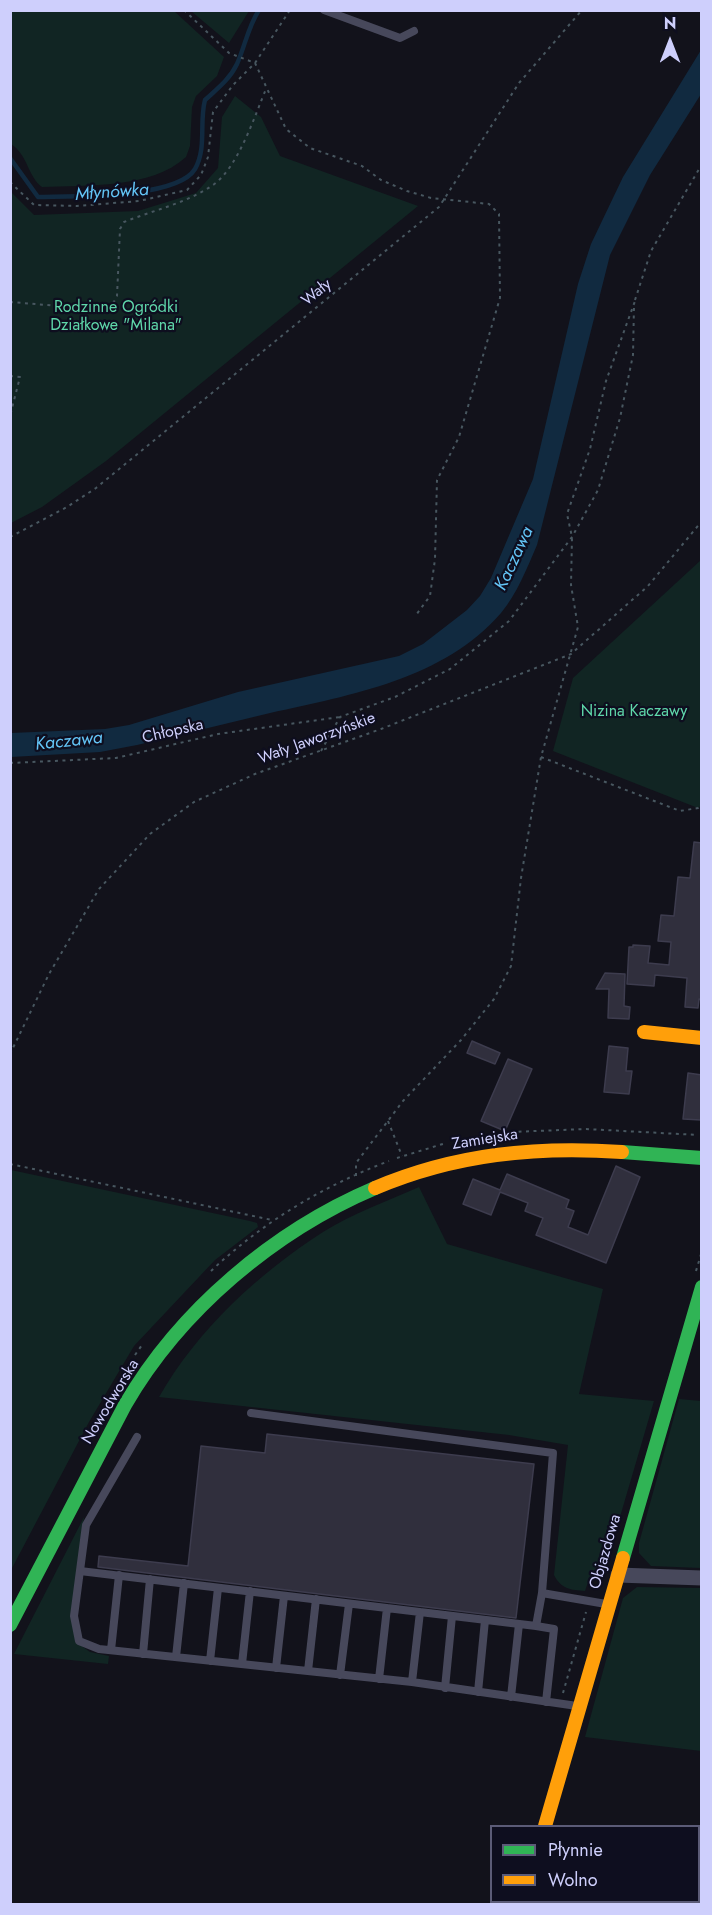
<!DOCTYPE html>
<html>
<head>
<meta charset="utf-8">
<style>
  body { margin:0 }
  #map { position:relative; width:712px; height:1915px; overflow:hidden; background:#12121b; font-family:Jost,sans-serif }
  canvas { display:block }
  .frame { position:absolute; inset:0; border:12px solid #cecffc; pointer-events:none }
  .legend { position:absolute; left:490px; top:1825px; width:210px; height:78px; box-sizing:border-box; background:#0e0e1f; border:2px solid #5b5b77; margin:0; padding:8px 10px; list-style:none; font-size:18px; color:#cecffc }
  .legend li { display:flex; align-items:center; gap:12px; height:30px }
  .legend b { width:30px; border:2px solid #5b5b77 }
  .north { position:absolute; left:640px; top:12px; width:60px; height:60px; -webkit-text-stroke:4px #0e0e1f; paint-order:stroke; rotate:0deg; font-size:16px; font-weight:700; line-height:24px; text-align:center; color:#cecffc }
  .north::after { content:''; display:block; margin:auto; width:21px; height:27px; background:#cecffc; clip-path:polygon(50% 0,100% 100%,50% 72%,0 100%) }
</style>
</head>
<body>
<div id="map">
<canvas width="712" height="1915"></canvas>
<div class="frame"></div>
<ul class="legend">
<li><b style="height:8px;background:#30b455"></b>Płynnie</li>
<li><b style="height:8px;background:#ff9f0a"></b>Wolno</li>
</ul>
<div class="north">N</div>
</div>
<script>
const c = document.querySelector('canvas').getContext('2d');
c.lineJoin = 'round';
function fillPath(path, color) { c.fillStyle = color; c.fill(path, 'evenodd'); }
function trace(path, color, width, dash) { c.strokeStyle = color; c.lineWidth = width; c.lineCap = dash ? 'butt' : 'round'; c.setLineDash(dash || []); c.stroke(path); }
function write(font, color, halo, rows, align = 'center') {
  c.font = font + ' Jost,sans-serif'; c.lineWidth = 4.5; c.setLineDash([]); c.textBaseline = 'middle'; c.strokeStyle = halo; c.fillStyle = color; for (const [text, x, y, turn = 0] of rows) {
    c.save(); c.translate(x, y); c.rotate((+turn || 0) * Math.PI / 180); c.textAlign = isNaN(turn) ? turn : align; if (halo) c.strokeText(text, 0, 0); c.fillText(text, 0, 0); c.restore();
  }
}
const green = new Path2D(`
  M11,10L174,11L224,57L217,76L196,96L192,107L190,146L186,157C151,189 87,185 42,187C28,177 28,155 11,144Z
  M191,11H249L229,43Z
  M235,96L261,117L280,156L418,206L106,461L42,507L11,523V192L34,215L138,211L196,193L218,168L222,117Z
  M701,560L702,805L698,808L553,751L573,678Z
  M11,1170L250,1221L257,1223L258,1227L215,1260L134,1346L89,1422L11,1570Z
  M419,1187L447,1244L603,1289L579,1394L654,1401L605,1568L587,1585L585,1591C571,1590 561,1589 554,1575L568,1445L509,1435L159,1397C198,1329 258,1274 323,1232C352,1214 387,1201 419,1187Z
  M679,1399L701,1401V1568L651,1566L639,1553V1543Z
  M84,1517L71,1616L76,1642L90,1652L109,1656L108,1664L14,1654Z
  M637,1587L701,1588V1751L585,1737L623,1598Z`);
const water = new Path2D(`
  M701,50V94L650,175L610,255L537,545C527,568 517,594 501,613C444,679 351,695 270,713C226,724 182,734 137,745L100,752L11,757V733L105,729L129,725L238,692L399,656L423,644L467,610L480,596L491,578L533,479L578,284L591,244L623,177Z`);
const stream = new Path2D(`
  M10,158L38,197C71,196 177,199 195,169C207,148 199,122 205,100C217,89 230,79 237,64C245,46 248,27 259,10`);
const building = new Path2D(`
  M694,842L702,843V1000L699,999L698,1008L685,1007L687,978L655,975L654,986L627,984L629,947H633V945L650,946L648,963L669,965L671,942L658,941L661,915L674,916L678,877L690,878Z
  M605,973L625,974L624,1006L630,1007L629,1019L608,1018L609,989H596Z
  M472,1041L500,1053L495,1064L467,1053Z
  M609,1046L628,1048L626,1071H632L629,1094L604,1092Z
  M508,1059L532,1069L505,1131L481,1121Z
  M688,1073L702,1075L701,1120L683,1119Z
  M616,1166L640,1177L606,1263L536,1235L543,1218L525,1211L528,1203L500,1192L491,1215L463,1204L473,1179L500,1190L507,1174L569,1200L566,1208L574,1211L568,1227L588,1235Z
  M267,1434L534,1464L516,1618L98,1567L99,1556L188,1566L201,1446L265,1453Z`);
const path = new Path2D(`
  M184,10L229,53L255,63L286,129L310,148L362,166L381,180L407,191L431,198L489,204L499,214L500,298L459,437L437,480L435,559L430,596L416,615
  M10,182L34,205L77,206L139,201L187,190L201,175L208,157L213,112L233,85L255,63L290,10
  M635,300L651,251L702,164
  M10,302L95,309C107,309 112,307 117,296L120,229L124,222C154,210 187,203 213,185C238,168 255,115 266,89
  M10,376L20,377L10,416
  M10,537L67,507L96,488L439,207L519,83L582,10
  M321,751L340,717L395,697L450,669L509,621L572,537L598,490L620,418L633,355L634,306
  M541,757L680,811L698,808L702,805
  M10,763L116,758L218,734L340,717
  M10,1054L49,974L99,889L150,834L194,802L255,774L381,729L571,654L648,586L702,521
  M388,1121L402,1156
  M511,1132L586,1129L698,1135
  M464,1140L497,1134
  M397,1158L446,1143
  M10,1164L272,1220
  M356,1176V1163L403,1101L461,1040L494,999L511,966L521,878L541,757L578,627L571,585L572,537L567,514L590,449L606,381L635,301
  M211,1271C263,1222 323,1186 389,1161
  M696,1271L702,1251
  M135,1355L142,1345
  M563,1693L586,1612`);
const lane = new Path2D(`
  M324,10L400,38L414,31
  M137,1437L86,1525L74,1616L79,1641L99,1649L412,1682L577,1706
  M80,1571L536,1626L542,1593L553,1453L251,1413
  M542,1593L606,1604
  M536,1626L554,1629L546,1702
  M111,1650L119,1575
  M143,1654L150,1579
  M176,1657L184,1583
  M210,1661L218,1588
  M242,1664L250,1591
  M276,1668L284,1596
  M308,1671L316,1599
  M340,1675L349,1604
  M379,1679L387,1608
  M412,1682L420,1612
  M445,1688L452,1616
  M478,1692L485,1620
  M511,1697L519,1624`);
const street = new Path2D(`
  M618,1575L702,1578
  M522,1904L523,1902`);
const fast = new Path2D(`
  M622,1152L702,1158
  M623,1558L702,1287
  M10,1625L125,1405C180,1310 274,1231 375,1188`);
const slow = new Path2D(`
  M644,1032L702,1038
  M375,1188C455,1154 536,1146 622,1152
  M545,1826L623,1558`);
const streetNames = [
  ["Wały",317,293,-39],
  ["Chłopska",173,732,-13],
  ["Wały Jaworzyńskie",317,739,-20],
  ["Zamiejska",485,1140,-9],
  ["Nowodworska",111,1402,-59],
  ["Objazdowa",606,1552,-74]
];
const parkNames = [
  ["Rodzinne Ogródki",116,308],
  ["Działkowe \"Milana\"",116,326],
  ["Nizina Kaczawy",634,712]
];
const waterNames = [
  ["Młynówka",112,193,-4],
  ["Kaczawa",515,559,-65],
  ["Kaczawa",69,742,-6]
];
fillPath(green, '#112523');
fillPath(water, '#112a40');
trace(stream, '#112a40', 4.5);
fillPath(building, '#302f3d');
trace(building, '#3d3c4e', 1.5);
trace(path, '#485760', 2, [3, 4.5]);
trace(lane, '#47485b', 8);
trace(street, '#47485b', 15);
trace(fast, '#30b455', 14);
trace(slow, '#ff9f0a', 14);
write('16px', '#cecffc', '#0e0e1f', streetNames);
write('16px', '#5fd7aa', '#0e0e1f', parkNames);
write('italic 18px', '#63c4f6', '#0e0e1f', waterNames);
</script>
</body>
</html>
